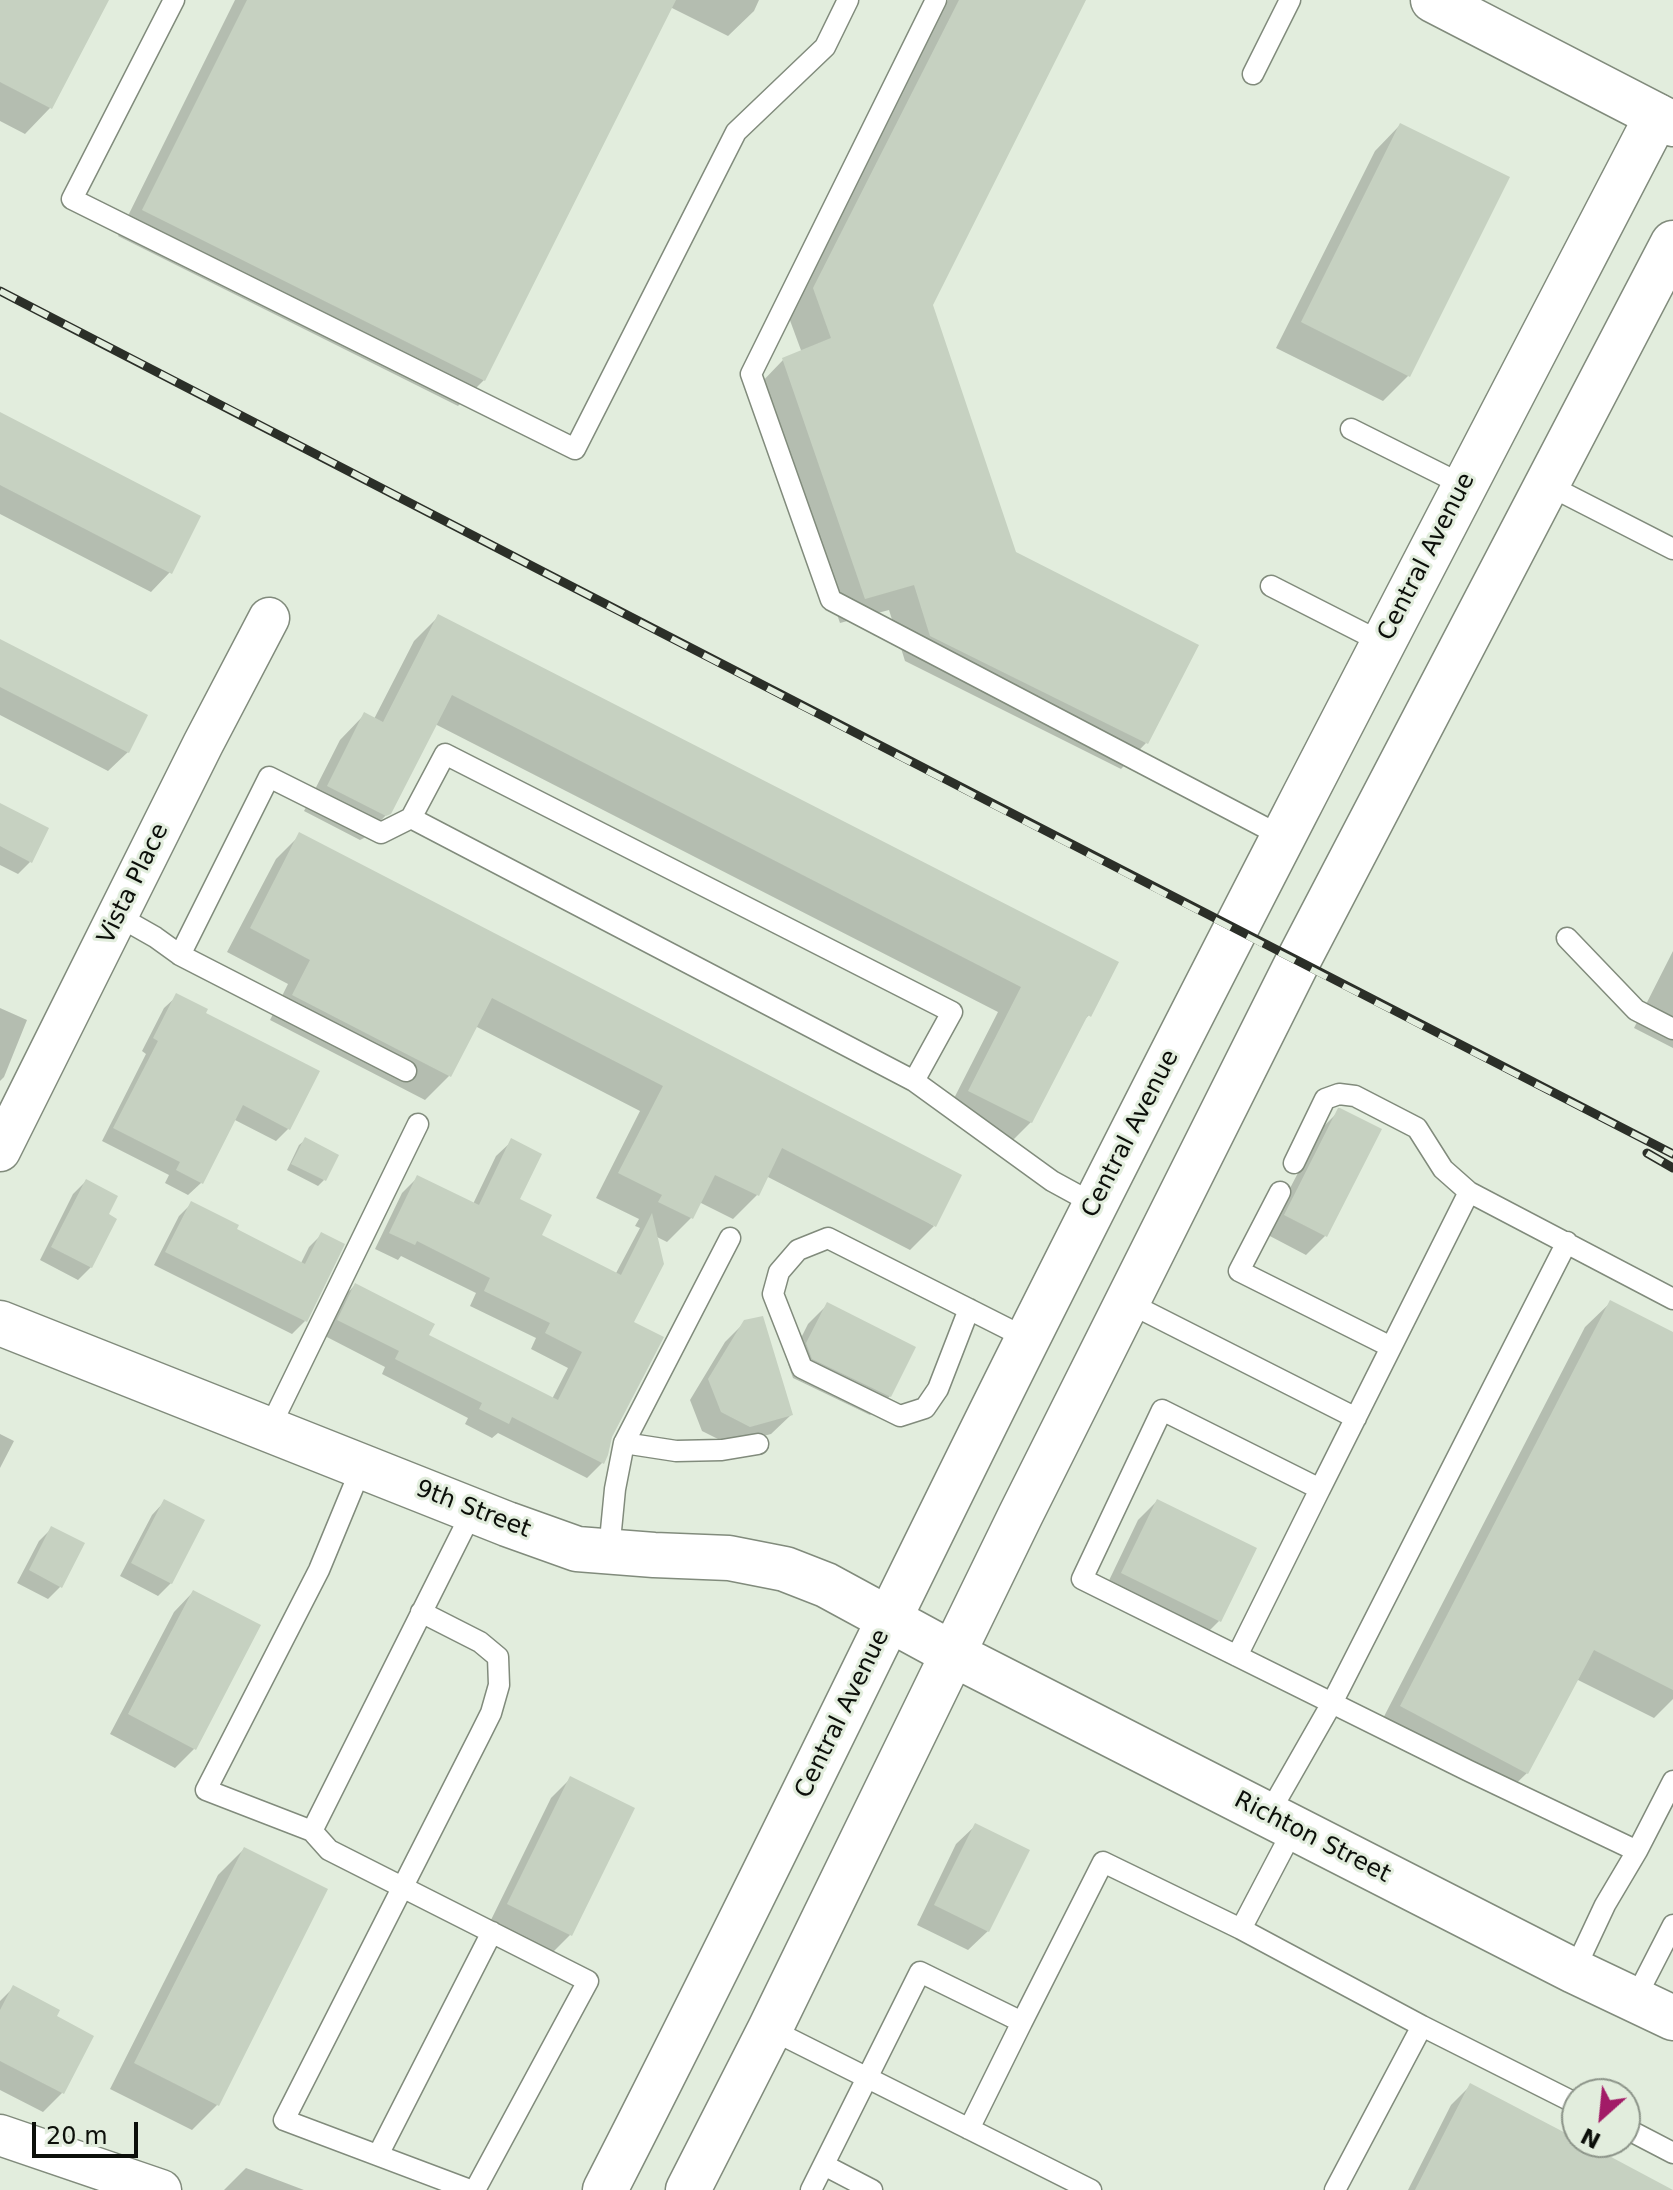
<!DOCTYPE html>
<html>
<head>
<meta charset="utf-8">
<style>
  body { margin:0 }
  #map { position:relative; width:1673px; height:2190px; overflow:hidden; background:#e2eddd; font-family:"DejaVu Sans",sans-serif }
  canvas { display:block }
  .north { position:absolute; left:1561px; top:2078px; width:80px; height:80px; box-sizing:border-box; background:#e2eddd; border:2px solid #8c9489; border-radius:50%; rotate:207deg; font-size:22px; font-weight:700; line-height:32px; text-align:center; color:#0c0f0a }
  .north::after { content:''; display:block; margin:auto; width:28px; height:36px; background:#a21b67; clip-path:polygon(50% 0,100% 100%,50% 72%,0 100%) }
  .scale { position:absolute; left:32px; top:2122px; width:106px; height:36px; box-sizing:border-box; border:4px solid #0c0f0a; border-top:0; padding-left:10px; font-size:24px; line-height:28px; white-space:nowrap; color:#0c0f0a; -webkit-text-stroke:6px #e2eddd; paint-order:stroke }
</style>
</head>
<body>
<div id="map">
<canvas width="1673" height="2190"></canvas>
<div class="north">N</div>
<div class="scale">20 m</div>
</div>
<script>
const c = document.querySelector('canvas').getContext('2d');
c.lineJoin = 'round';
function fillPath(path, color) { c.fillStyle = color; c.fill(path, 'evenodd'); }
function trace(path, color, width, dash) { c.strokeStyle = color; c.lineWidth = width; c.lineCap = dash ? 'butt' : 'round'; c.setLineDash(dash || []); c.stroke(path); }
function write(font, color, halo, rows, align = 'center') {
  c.font = font + ' "DejaVu Sans",sans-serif'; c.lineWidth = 6; c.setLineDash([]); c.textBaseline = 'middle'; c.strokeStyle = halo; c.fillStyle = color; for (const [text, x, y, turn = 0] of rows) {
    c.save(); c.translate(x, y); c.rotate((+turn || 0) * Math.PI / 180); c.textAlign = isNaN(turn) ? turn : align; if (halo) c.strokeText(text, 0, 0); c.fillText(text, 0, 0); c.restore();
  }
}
const shadow = new Path2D(`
  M0,0H107L50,108L25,134L0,121Z
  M235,0H759L754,11L728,36L670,7L484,380L458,406L118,236Z
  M948,0H1083L931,305L1014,553L1146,743L1121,769L905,661L889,610L840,623L758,386L783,360L802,353L788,315Z
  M1400,125L1409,375L1383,401L1276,348L1375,151Z
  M0,415L170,572L151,592L0,514Z
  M439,616L1089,1015L1081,1023L1031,1122L1006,1147L945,1116L998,1012L435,724L389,812L364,838L360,840L304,811L340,740L364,715L374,719L414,641Z
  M0,642L128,752L108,771L0,715Z
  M0,809L30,862L18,874L0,865Z
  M300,835L934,1226L910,1250L766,1176L757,1195L733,1219L699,1202L691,1218L667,1242L655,1236L632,1323L611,1436L602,1463L587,1478L498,1433L492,1438L465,1424L468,1418L382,1374L385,1367L323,1335L340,1301L355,1285L427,1336L552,1399L568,1368L531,1349L536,1338L470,1306L476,1293L401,1256L398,1260L375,1249L402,1193L418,1177L473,1204L496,1156L512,1141L517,1200L540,1236L615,1275L640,1228L635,1226L639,1219L596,1198L640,1111L475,1026L449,1076L425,1100L270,1020L288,984L227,952L276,859Z
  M1673,951V1048L1634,1028Z
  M177,996L203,1014L289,1128L276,1141L233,1119L201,1183L188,1195L165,1183L169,1175L102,1141L146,1054L142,1051L164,1008Z
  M0,1008L27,1020L4,1077L0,1081Z
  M1340,1110L1325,1236L1306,1255L1266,1234L1321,1129Z
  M305,1140L324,1180L318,1186L287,1170L299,1145Z
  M86,1181L106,1215L91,1267L78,1280L40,1260L73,1194Z
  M192,1203L235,1230L301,1263L309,1247L321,1235L342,1245L305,1321L292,1334L154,1265L179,1216Z
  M1611,1302L1673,1334V1699L1654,1718L1576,1679L1527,1773L1501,1798L1376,1732L1585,1327Z
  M828,1304L890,1396L870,1415L793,1378L788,1364L808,1324Z
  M745,1322L791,1415L771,1434L730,1445L702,1431L690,1400L725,1342Z
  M0,1434L14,1441L0,1468Z
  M1157,1501L1219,1621L1200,1640L1103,1593L1138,1520Z
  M164,1502L171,1583L158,1596L120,1576L152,1515Z
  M52,1528L61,1586L48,1599L17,1583L39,1541Z
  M193,1592L194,1749L175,1768L110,1734L174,1612Z
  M570,1779V1935L551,1954L489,1924L551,1798Z
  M976,1825L988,1931L968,1950L917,1925L956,1844Z
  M244,1849L218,2104L192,2130L110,2089L218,1875Z
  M13,1988L54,2017L92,2037L62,2093L43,2112L0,2090V2001Z
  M1470,2086L1577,2142L1671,2190H1408L1451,2105Z
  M246,2168L304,2190H224Z`);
const building = new Path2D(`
  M0,0H109L52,109L0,82Z
  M247,0H676L485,381L142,210Z
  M959,0H1086L933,305L1016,552L1199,645L1148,744L930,636L914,585L865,599L782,358L831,338L813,288Z
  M1400,123L1510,177L1410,377L1301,322Z
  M0,412L201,516L172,574L0,485Z
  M438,614L1119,962L1091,1017L1088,1015L1032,1123L968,1091L1021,987L452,695L391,814L386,816L327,786L364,712L383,722Z
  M0,639L148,715L129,753L0,687Z
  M0,803L49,828L32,863L0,846Z
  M299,832L962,1175L936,1227L782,1148L759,1196L715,1175L693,1219L658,1202L662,1195L618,1173L663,1086L492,998L451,1077L292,995L310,960L250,928Z
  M176,993L208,1009L206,1013L320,1071L290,1130L243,1105L203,1184L176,1170L180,1162L113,1128L158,1041L153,1038Z
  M1338,1108H1340L1382,1129L1327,1237L1284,1215Z
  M305,1137L339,1155L326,1181L291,1164Z
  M511,1138L542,1154L520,1199L552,1215L542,1235L621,1275L652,1213L664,1264L634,1322L664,1337L612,1437L608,1455L604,1464L512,1417L509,1424L479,1409L482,1403L395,1359L399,1351L337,1320L355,1283L435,1324L429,1335L558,1400L582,1352L545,1333L550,1323L484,1291L490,1278L417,1241L415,1245L389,1233L417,1175L479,1205Z
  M86,1179L118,1196L109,1214L117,1219L92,1268L51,1247Z
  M191,1201L239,1225L237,1229L305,1264L321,1232L345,1244L307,1322L165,1252Z
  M1610,1300L1673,1332V1690L1594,1650L1528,1774L1400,1706Z
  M827,1302L916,1347L891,1397L812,1359L806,1343Z
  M763,1316L793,1415L750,1427L721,1412L708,1379L744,1320Z
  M164,1499L205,1520L172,1584L131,1563Z
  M1157,1499L1257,1548L1221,1622L1121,1573Z
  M51,1526L85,1543L62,1588L29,1570Z
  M193,1590L261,1625L196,1750L128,1714Z
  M570,1776L635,1808L572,1936L507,1904Z
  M975,1823L1030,1850L989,1932L934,1905Z
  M244,1847L328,1889L219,2106L134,2063Z
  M13,1985L60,2010L57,2016L94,2036L64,2094L0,2061V2010Z
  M1470,2083L1577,2139V2142H1583L1673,2190H1415Z`);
const service = new Path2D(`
  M174,0L72,199L575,449L736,132L825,47L848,0
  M936,0L751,374L831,600L1283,837
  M1253,74L1290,0
  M1351,429L1465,486
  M1548,485L1673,549
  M1271,586L1383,643
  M411,818L914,1081
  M118,916L155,937L180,955L406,1071
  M1567,938L1636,1010L1673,1029
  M180,955L269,777L381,833L411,818L445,754L952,1012L914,1081L1052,1181L1096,1205
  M1294,1163L1325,1099L1339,1094L1355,1096L1417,1128L1443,1169L1469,1192
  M1280,1192L1239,1271L1391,1347
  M730,1238L624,1443L676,1451L722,1450L758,1444
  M1127,1302L1356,1418
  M969,1309L938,1389L925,1408L900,1416L802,1368L773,1294L779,1272L798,1250L828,1238L1028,1339
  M269,1429L418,1124
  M473,1510L312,1831L329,1850L588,1981L475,2190
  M609,1551L615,1489L624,1443
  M421,1612L480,1642L498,1657L499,1685L491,1713L479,1737L284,2120L470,2190
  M1237,1656L1320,1489
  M1268,1815L1332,1703L1567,1242
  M1294,1828L1241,1929L1422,2026L1577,2104
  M312,1831L206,1790L319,1570L362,1466
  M1637,1851L1673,1781
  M1574,1971L1605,1905L1637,1851L1469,1771L1082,1579L1162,1410L1320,1489L1469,1192L1673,1299
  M1635,1999L1673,1925
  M770,2029L1091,2190
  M1625,2128L1673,2153
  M969,2129L1022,2022
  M378,2155L492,1932
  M824,2165L872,2190
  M811,2190L920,1972L1022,2022L1103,1862L1241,1929
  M1335,2190L1422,2026`);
const minor = new Path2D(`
  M0,1151L203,744L269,618
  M0,2135L161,2190`);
const tertiary = new Path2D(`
  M0,1323L507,1524L577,1549L654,1555L729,1558L785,1569L826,1585L953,1654L1574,1971L1673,2018`);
const secondary = new Path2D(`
  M605,2190C749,1910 885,1624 1026,1342C1232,931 1445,524 1657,116
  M688,2190L770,2029L1021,1514L1297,963L1673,243`);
const primary = new Path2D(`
  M1433,0L1673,124`);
const rail = new Path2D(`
  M0,291C558,578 1113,870 1673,1154
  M1647,1153L1673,1168`);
const streetNames = [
  ["Central Avenue",1427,557,-63],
  ["Vista Place",134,884,-64],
  ["Central Avenue",1131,1134,-63],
  ["9th Street",473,1510,21],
  ["Central Avenue",843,1714,-64],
  ["Richton Street",1312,1838,27]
];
fillPath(shadow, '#0003');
fillPath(building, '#c6d1c1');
trace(service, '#818b7c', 23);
trace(minor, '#818b7c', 43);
trace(tertiary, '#818b7c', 47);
trace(secondary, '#818b7c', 47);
trace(primary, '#818b7c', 47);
trace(service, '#fff', 20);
trace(minor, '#fff', 40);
trace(tertiary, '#fff', 44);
trace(secondary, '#fff', 44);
trace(primary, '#fff', 44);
trace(rail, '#2b2f28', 9);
trace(rail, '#e2eddd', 6, [18]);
write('24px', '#0c0f0a', '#e2eddd', streetNames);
</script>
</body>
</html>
